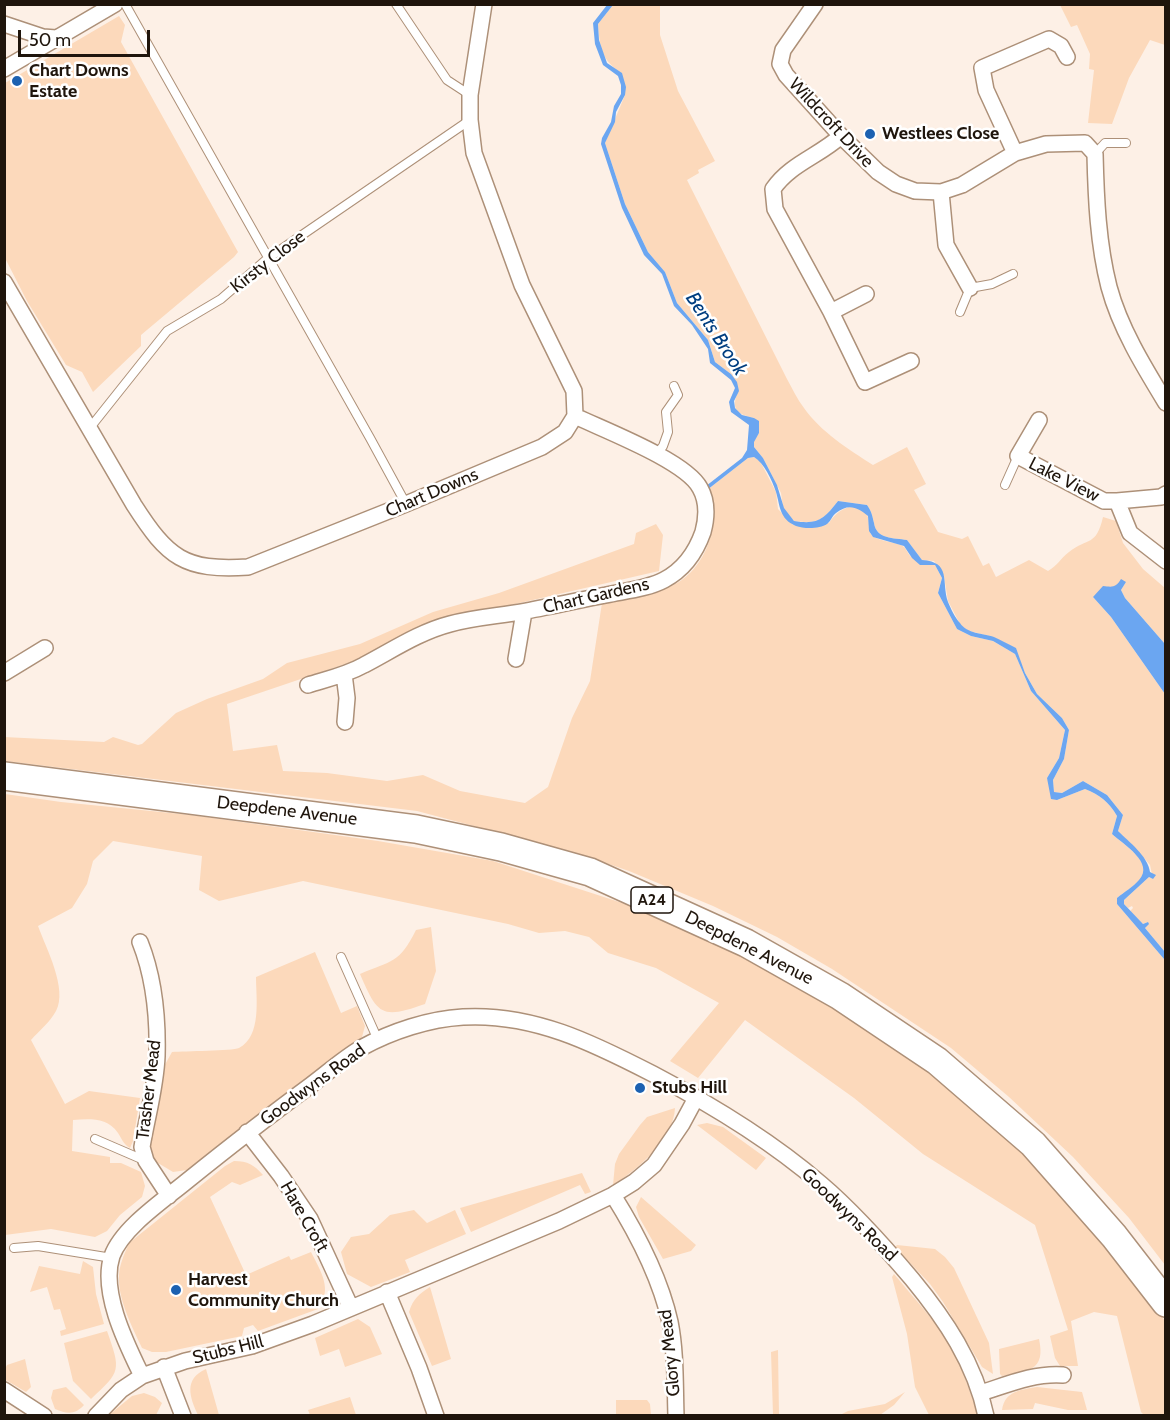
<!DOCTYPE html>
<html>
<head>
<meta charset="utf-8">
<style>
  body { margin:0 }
  #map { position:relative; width:1170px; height:1420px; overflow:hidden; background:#fdf0e6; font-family:Cabin,sans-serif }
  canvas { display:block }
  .frame { position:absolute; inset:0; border:6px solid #1f150c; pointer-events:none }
  .scale { position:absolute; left:18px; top:30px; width:132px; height:27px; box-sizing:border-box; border:3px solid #1f150c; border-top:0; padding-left:8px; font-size:18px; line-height:21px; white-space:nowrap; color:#1f150c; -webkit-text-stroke:4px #fff; paint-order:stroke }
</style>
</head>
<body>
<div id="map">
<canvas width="1170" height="1420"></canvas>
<div class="frame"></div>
<div class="scale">50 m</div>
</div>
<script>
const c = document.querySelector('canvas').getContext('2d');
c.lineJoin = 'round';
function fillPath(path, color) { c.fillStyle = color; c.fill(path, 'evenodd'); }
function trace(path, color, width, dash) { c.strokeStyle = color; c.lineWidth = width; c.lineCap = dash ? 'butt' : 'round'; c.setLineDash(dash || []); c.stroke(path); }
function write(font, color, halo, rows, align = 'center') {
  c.font = font + ' Cabin,sans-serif'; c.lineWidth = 5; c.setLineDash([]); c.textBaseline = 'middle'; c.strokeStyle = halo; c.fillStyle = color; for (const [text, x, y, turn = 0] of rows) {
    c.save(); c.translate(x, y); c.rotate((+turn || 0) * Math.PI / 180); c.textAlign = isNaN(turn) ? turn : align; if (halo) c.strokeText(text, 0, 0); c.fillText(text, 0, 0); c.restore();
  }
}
const green = new Path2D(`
  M613,5H660V35L678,91L715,161L698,170L699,173L687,180L787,379C792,388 797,399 804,408C821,432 848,449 873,465L907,447L926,484L914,490L938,532L962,539L968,536L983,566L989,563L996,577L1029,560L1048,571C1058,565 1060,559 1069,552C1088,537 1096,547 1103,517L1116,521L1123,543L1143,569L1165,588V644L1125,598L1121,590L1126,582L1093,597L1111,617L1165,694V952L1145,928L1148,922L1143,924L1130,911L1133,908L1132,906L1128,908L1124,904V900L1149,877L1153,879L1150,865L1144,858L1118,831L1123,815L1107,795L1083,781L1062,793L1054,792L1053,780L1064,759L1069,730L1062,718L1037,694L1025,673L1015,648L993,637L969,631L961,626L948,601L944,576L934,561L922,560L907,540C894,538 876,539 874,523C872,515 872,512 867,505L838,501C824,519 819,525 794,521L783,508L781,493L763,458L754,447L753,442L759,433L754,418C736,414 731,409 738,391L731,374L715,362L708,340L677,303L665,272L648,252L625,204L605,143L625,95L621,73C601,59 600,48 598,24Z
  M1060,5H1165V45L1150,40L1129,78L1112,124L1088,123L1094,70L1089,69L1090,54L1077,25L1071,27Z
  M119,16L125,25L121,42L238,252L234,257L141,335V346L93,392L82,372L66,365L27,301L5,258V83Z
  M754,457L760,461L776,492L778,509L793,525L829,523C837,510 856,498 867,515C871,521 866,532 874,537C881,541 893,542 901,545C907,547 907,555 913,558C918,562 929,563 935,565L942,578L938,593L957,629L971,636L993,641L1015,654L1031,691L1065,730L1059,758L1047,778L1057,800L1085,789C1100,795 1109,802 1117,816L1112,834C1123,844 1154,863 1141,879C1135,886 1124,892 1117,898V904L1164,959L1165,1265L1129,1218L1073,1157L1009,1097L951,1048L832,969L777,937L713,906L629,871L576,853L417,811L5,761L4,737L104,742L113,737L138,745L142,744L176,713L207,699L263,679L287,663L360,644L433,612L499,593L634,544L636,533L656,524L663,535L659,571L437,622L392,641L354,661L227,704L233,751L277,745L283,771L327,773L387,781L423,775L460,791L525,803L548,787L572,718L590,681L602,603C625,599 656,595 677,583C702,569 716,535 713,508C712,502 709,496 707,490L748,458Z
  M5,794L61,802L191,815L378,841L493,861L647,911L775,971L851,1017L942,1082L1037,1164L1107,1243L1165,1321V1415H1144L1141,1412L1117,1316L1094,1312L1071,1321L1078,1366H1060L1055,1358L1050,1336L1068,1330L1035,1225L923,1154L854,1098L745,1020L698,1078L670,1061L719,1003L656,968L608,953L589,937L565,931L539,933L508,924L303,881L219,901L199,890L202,856L113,841L93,861L87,884L72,908L38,926C46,948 68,989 56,1011C50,1022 39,1031 31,1040L65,1104L89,1091L140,1098L133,1141L130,1148C123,1144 122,1139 118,1133C107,1117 89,1119 73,1120L72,1151L110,1157V1163H121L141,1172L145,1186L142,1197L120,1215L107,1231L95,1237L51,1229L5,1235Z
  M431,927L436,971L425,1004C382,1019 378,1016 360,974C392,960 399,964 416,930Z
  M315,952L341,1013L357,1006L365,1026L362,1037L187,1170L173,1172L153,1160L149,1148L162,1070L172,1052C185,1051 232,1051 239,1048C262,1036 256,998 256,977Z
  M675,1108C674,1139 637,1170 613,1185L615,1164L619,1154L640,1125L647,1117Z
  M707,1123L723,1127L766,1158L756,1170L697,1125Z
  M234,1161C248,1161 254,1165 263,1175L240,1185L232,1182L210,1197L246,1275L289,1256L291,1260L311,1252C321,1272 333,1289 318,1309L258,1331L253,1325L244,1328L242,1336L166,1352H152L142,1348C133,1329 119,1301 119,1280C118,1267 124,1255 129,1243L225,1166Z
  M582,1173L591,1192L585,1194L580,1185L471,1232L460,1208Z
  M641,1197L696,1245L691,1251L663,1259L639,1217L636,1207Z
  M414,1210L427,1223L455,1210L466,1234L405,1260L410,1272L371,1287L347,1274L341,1252L351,1237L369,1234L390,1215Z
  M897,1245L935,1249L945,1257L954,1268L989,1343L993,1374L982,1367L943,1302L930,1284L895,1247Z
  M83,1261L93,1267L96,1294L104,1324L61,1336L60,1331L66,1329L60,1309L54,1310L47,1287L30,1292L39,1266L80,1274Z
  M894,1274C913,1297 934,1319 950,1345C962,1367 970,1392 978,1415L930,1416L928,1413L915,1387L907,1334L892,1277Z
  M430,1287L451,1359L432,1366L409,1312C413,1299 419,1294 430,1287Z
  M358,1319L370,1327L382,1354L345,1367L339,1349L320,1356L315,1338Z
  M107,1331C121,1371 121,1371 91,1399L73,1381L64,1343Z
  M1039,1339C1046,1371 1028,1371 1002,1376L1000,1374L999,1349Z
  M778,1350L779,1415H773L771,1352Z
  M25,1359L31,1387L26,1392L4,1379L5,1369L7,1365Z
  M206,1369L219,1415H198C190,1398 183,1379 206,1369Z
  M66,1387L84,1405C75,1415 67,1414 55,1409L51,1398L53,1390Z
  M1037,1387L1082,1392L1087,1410H1068L1035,1403L1033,1409L1002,1410C1005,1391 1020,1390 1037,1387Z
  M905,1392L894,1405L880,1415H840L848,1411L885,1404Z
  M144,1393L155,1397L162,1403L156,1415H109L132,1396Z
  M350,1397L356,1415H310L308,1410Z
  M616,1400H647L650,1404L651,1415H616Z`);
const water = new Path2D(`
  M607,5H613L598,24L599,40L607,63L622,73L626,87L625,95L616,112L615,122L605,143L625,204L648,252L665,272L677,303L708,340L715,362L731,374L737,382L739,391L734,401L735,408L742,415L754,418L759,421V433L754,442V447L763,458L777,485L784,508L794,521C818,525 824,519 838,501L867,505C872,512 872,515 874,523C876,539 894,538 907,540L922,560C952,562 941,582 948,602C951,609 955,618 960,623C967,634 983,633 994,637C1001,640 1008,644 1016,648L1025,673L1037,694L1062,718L1069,730L1064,759L1053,780L1054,792L1062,793L1083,781L1107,795L1123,815L1118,831C1129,842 1148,856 1150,872L1156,875L1153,879L1149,877L1124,900V904L1143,924L1148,922L1149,924L1145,928L1165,952V972L1164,959L1117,904V898C1124,892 1133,887 1139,880C1155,863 1123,844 1112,834L1117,816C1109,802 1100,795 1085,789L1057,800L1051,799L1047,778L1059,758L1065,730L1031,691L1015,654L993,641L971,636L957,629L938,593L942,578L935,565H920L912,558L904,546L873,537L869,531L868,516C858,507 848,503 836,513C832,516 831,521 827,524C820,529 804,529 796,526C779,519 780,505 776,492C772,480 764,463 754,457L748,458L707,490L706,486L742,458L747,450L749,425L731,412L729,402L735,388L731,380L710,363L708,349L692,325L674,306L662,274L644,255L622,208L601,144L602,138L611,122L614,106L621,94V85L618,76L603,65L595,44L593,23Z
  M1121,579L1126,582L1121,590L1125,598L1165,644V694L1111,617L1093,597L1103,586C1112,587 1116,588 1121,579Z`);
const lane = new Path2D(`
  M125,4L370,438L406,504
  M396,4L447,80L470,95
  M1095,154L1105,143H1126
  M960,312L970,288L992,284L1013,274
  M89,429L167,331L221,299L267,259L470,120
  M657,454L663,446L668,432L666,412L678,395L674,386
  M1005,485L1018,456
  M341,957L378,1040
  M95,1139L146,1161
  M14,1248L38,1246L112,1258`);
const street = new Path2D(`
  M815,4L783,50L780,64L786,75L841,136L878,172L896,184L915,191L941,192L962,185L1015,153L1046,144L1085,143L1095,154C1096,198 1098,244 1109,287C1120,328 1144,367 1166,403
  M4,24L43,37L56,38
  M4,69L115,4
  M841,136C819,156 790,164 773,189L775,209L831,312L865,382L911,361
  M1015,153L986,90L982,68L1049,39L1061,46L1067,57
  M941,192L946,245L970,288
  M4,282L134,505C168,558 184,571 248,567L406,504L542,447L565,432L575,416L574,391L522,285L474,153L470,120V95L484,4
  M831,312L866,294
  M1039,420L1018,456L1104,501H1117L1130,533L1166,561
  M1117,501L1161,497L1166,494
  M516,659L524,612
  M4,673L45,648
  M344,674L347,698L345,722
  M308,685C327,679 346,675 364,665C391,651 419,632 450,624C475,617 500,616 526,611C553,606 580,600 606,595C624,591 647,589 664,580C683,570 696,552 703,532C707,517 708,502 700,488C686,461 604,430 575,416
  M140,942C154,977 158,1018 157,1056C156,1086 147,1117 142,1147L146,1161L169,1196
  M247,1132L281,1176L310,1219L351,1308
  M613,1195C638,1235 660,1277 670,1322C676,1352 675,1385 676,1416
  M387,1292L419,1368L436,1416
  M164,1367L183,1416
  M142,1376C127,1345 100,1292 112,1256C122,1228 164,1200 187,1181C228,1148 269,1116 311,1085C327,1073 344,1058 361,1048C392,1031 429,1019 463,1017C533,1013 593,1043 653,1074C712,1105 770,1140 821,1184C854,1212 884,1246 912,1279C945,1319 975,1363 986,1416
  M4,1390L44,1416
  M981,1393C1009,1384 1034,1373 1063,1375
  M96,1416L121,1390L142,1376L185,1361L252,1346L313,1324L559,1221L613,1195L634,1182L654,1165L682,1124L696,1098`);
const highway = new Path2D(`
  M4,776L416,829L501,847L590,872L746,943L840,996L937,1061L1033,1144L1114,1236L1166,1303`);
const markers = [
  [17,81,6,"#1c61b1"],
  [870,134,6,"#1c61b1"],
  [640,1088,6,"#1c61b1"],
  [176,1290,6,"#1c61b1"]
];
const shields = [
  [652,900,42]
];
const shieldNames = [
  ["A24",652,900]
];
const poiNames = [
  ["Chart Downs",29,71],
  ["Estate",29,92],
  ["Westlees Close",882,134],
  ["Stubs Hill",652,1088],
  ["Harvest",188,1280],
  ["Community Church",188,1301]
];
const streetNames = [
  ["Wildcroft Drive",831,123,47],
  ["Kirsty Close",268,262,-38],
  ["Lake View",1064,480,27],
  ["Chart Downs",432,493,-23],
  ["Chart Gardens",596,596,-13],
  ["Deepdene Avenue",287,811,7],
  ["Deepdene Avenue",749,948,27],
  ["Goodwyns Road",313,1085,-36],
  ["Trasher Mead",149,1090,-83],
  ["Goodwyns Road",849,1215,44],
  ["Hare Croft",304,1217,60],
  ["Stubs Hill",228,1350,-14],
  ["Glory Mead",670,1353,-96]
];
const waterNames = [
  ["Bents Brook",716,334,57]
];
fillPath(green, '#fcd9bb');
fillPath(water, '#6ba6f1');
trace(lane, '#ad9078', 10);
trace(street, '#ad9078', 18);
trace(highway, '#ad9078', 30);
trace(lane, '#fff', 8);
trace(street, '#fff', 15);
trace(highway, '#fff', 27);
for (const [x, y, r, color] of markers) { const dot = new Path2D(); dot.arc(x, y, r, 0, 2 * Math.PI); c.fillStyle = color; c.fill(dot); trace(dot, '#fff', 2); }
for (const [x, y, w] of shields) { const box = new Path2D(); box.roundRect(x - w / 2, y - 13, w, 26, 4.5); c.fillStyle = '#fff'; c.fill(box); trace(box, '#1f150c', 1.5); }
write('bold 16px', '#1f150c', null, shieldNames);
write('bold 18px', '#1f150c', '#fff', poiNames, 'left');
write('18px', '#1f150c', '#fff', streetNames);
write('italic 20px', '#003e80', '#fff', waterNames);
</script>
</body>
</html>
